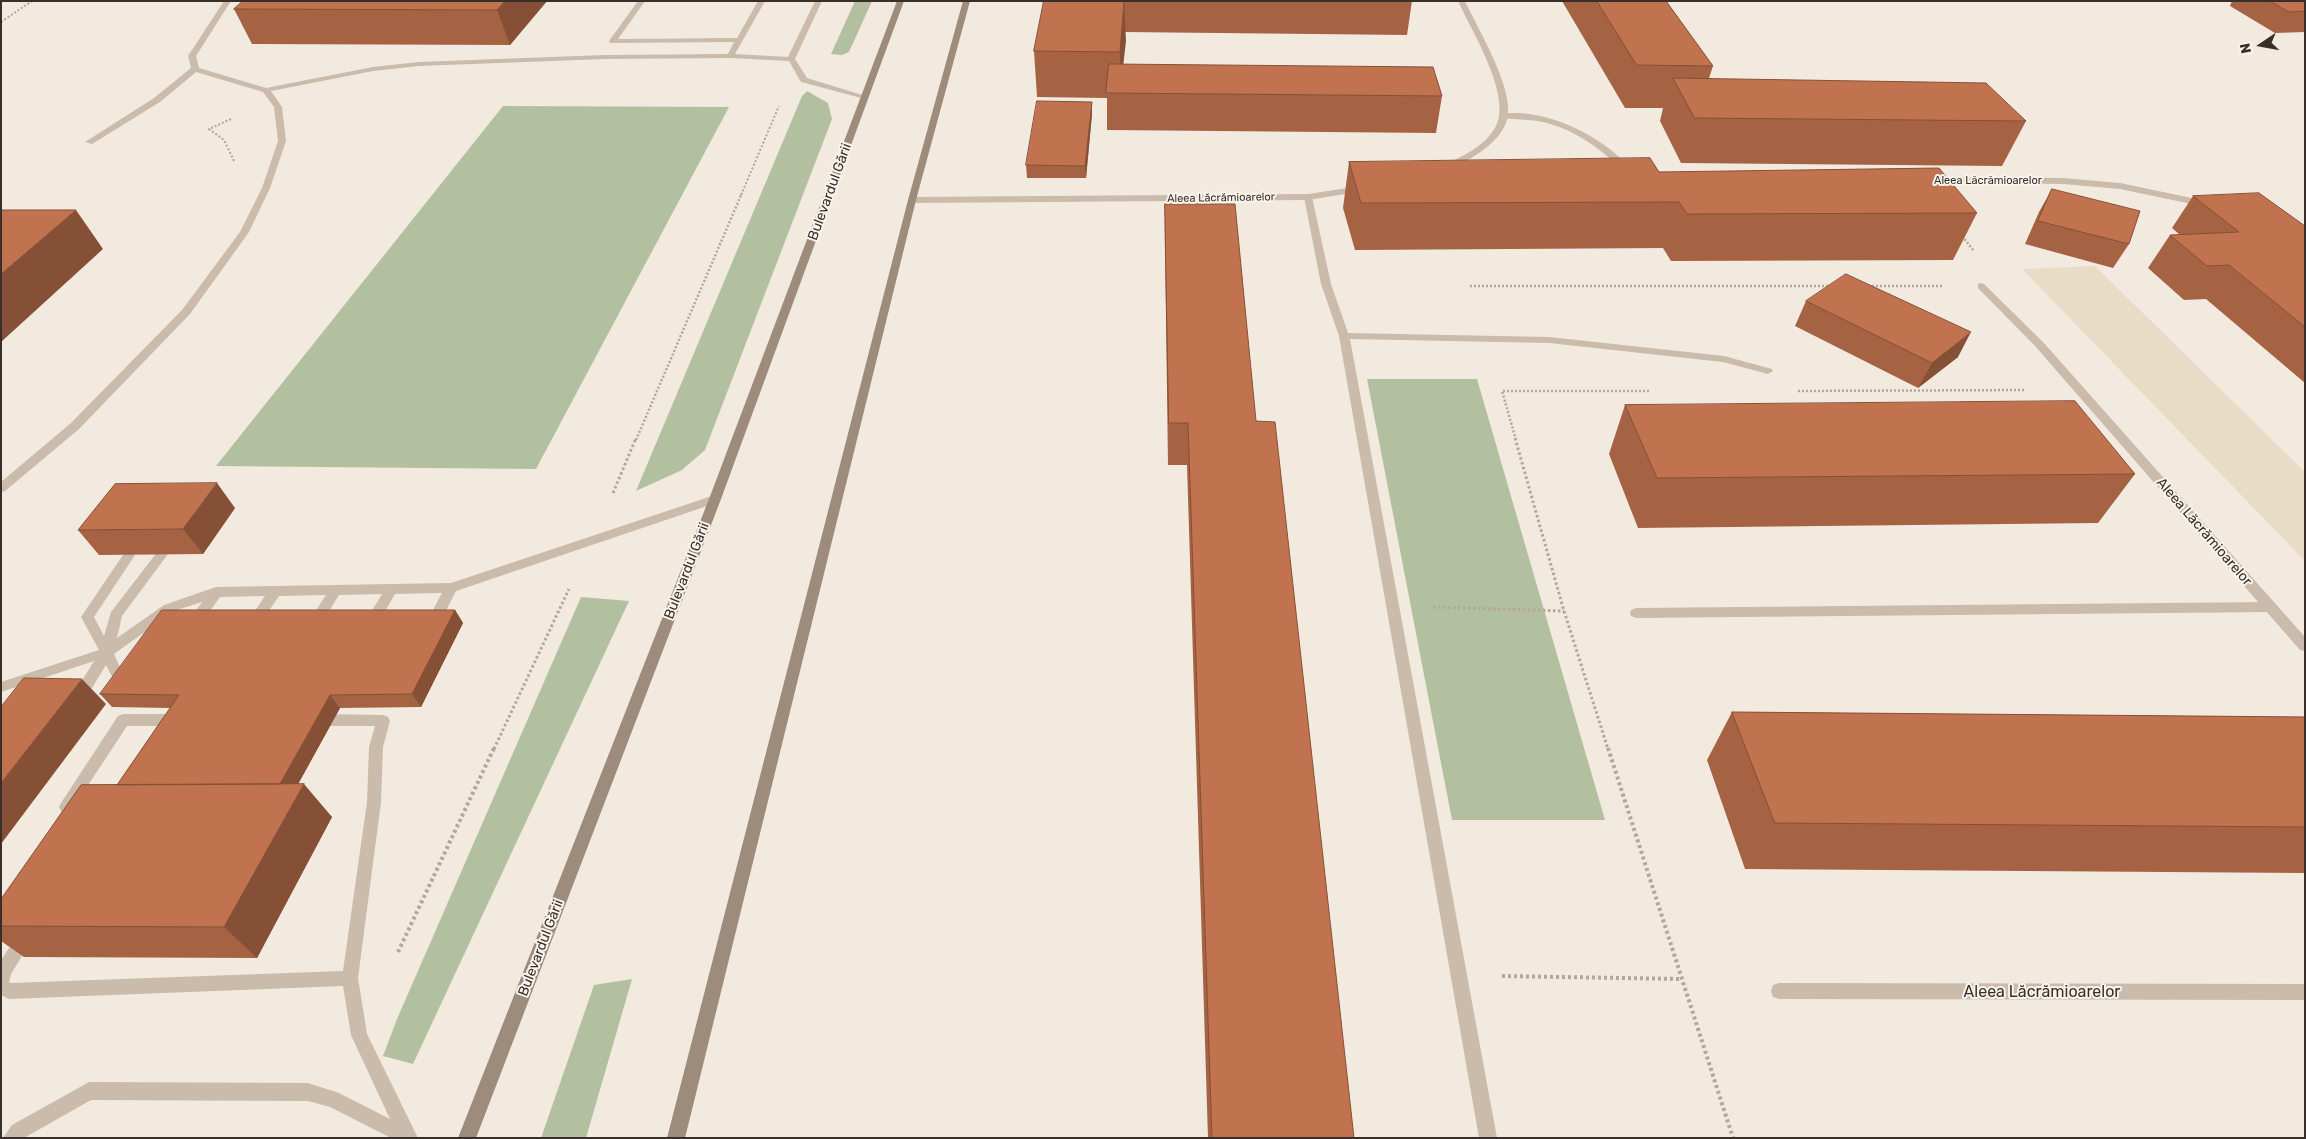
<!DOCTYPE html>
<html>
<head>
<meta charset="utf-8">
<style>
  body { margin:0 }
  #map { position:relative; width:2306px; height:1139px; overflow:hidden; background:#f2eadf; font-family:Rubik,sans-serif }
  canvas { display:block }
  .frame { position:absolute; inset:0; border:2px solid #382f2a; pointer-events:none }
  .north { position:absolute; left:2236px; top:20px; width:50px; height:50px; -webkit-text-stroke:4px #f9f4eb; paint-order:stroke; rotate:258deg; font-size:14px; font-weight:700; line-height:20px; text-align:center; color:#382f2a }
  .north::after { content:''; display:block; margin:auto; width:18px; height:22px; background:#382f2a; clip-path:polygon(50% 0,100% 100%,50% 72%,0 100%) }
</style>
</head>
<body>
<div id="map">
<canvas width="2306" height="1139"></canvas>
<div class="frame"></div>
<div class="north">N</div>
</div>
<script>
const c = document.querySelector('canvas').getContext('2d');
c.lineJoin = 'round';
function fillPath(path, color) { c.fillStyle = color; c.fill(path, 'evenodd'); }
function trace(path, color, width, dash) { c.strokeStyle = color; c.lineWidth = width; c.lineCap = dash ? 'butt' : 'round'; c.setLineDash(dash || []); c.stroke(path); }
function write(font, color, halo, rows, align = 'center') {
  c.font = font + ' Rubik,sans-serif'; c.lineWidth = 4; c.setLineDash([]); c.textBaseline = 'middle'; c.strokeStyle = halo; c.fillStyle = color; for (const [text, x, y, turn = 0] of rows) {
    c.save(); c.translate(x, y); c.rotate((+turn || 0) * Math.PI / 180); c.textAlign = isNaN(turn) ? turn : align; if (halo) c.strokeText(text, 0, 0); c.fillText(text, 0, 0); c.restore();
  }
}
const green = new Path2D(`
  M855,1H872L849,52L842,55L831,54Z
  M807,91L828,103L832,119L705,450L682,470L636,491L802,96Z
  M503,106L729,107L536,469L216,466Z
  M1367,379H1477L1605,820H1452Z
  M581,597L629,601L413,1064L383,1056L397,1019Z
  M632,979L586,1138H541L594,985Z`);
const plaza = new Path2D(`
  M2095,266L2305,472V561L2022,269Z`);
const pathFar3 = new Path2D(`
  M1,22L32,1
  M231,119L209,129L224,140L234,161
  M741,195L779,106`);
const pathFar2 = new Path2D(`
  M1962,236L1974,251
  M1470,286H1832
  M1868,286H1944
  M1798,391L2026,390
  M636,440L742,193
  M1516,440L1502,391H1649`);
const pathFar1 = new Path2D(`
  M1515,438L1564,611L1608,749
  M613,493L636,438
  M1433,607L1564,611
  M494,749L569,589`);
const path = new Path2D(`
  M1608,748L1733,1138
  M398,952L494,748
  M1502,976L1681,979`);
const service = new Path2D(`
  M224,1H231L196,56L199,68L266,88L373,67L419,62L605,55L728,54L734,42L610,43L609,41L638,1H645L618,39L737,38L758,1H765L735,54L788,57L815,1H822L795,59L807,78L869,97L865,99L801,82L789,61L730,58L605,59L419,66L373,71L271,91L282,107L286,141L270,188L249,232L190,314L79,429L5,491L1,492V482L71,423L182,310L240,232L262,188L278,141L274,107L263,92L196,72L160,102L92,144L85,142L154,98L191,68L188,56Z
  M1501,114C1545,107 1606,137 1632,171L1625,173C1604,151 1577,131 1547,123C1533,119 1518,120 1504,118H1501Z
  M1933,177L2063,178L2120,183L2206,201L2211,204L2206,207L2120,189L2063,184L1930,182V178Z
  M1308,194L1312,197L1331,284L1348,333L1549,337L1724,356L1772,369L1773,371L1768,374L1723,362L1549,343L1350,339L1497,1138H1479L1339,336L1321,284L1304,197Z
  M715,495L719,496L721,499L719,502L456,591L438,626H428L426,623L442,593L395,594L376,627H366L364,624L382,594L339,595L320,626H310L308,623L326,595L279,596L258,627H248L246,624L265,596L220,597L199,626H189L187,623L202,602L174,611L114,654L122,672L133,678L135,682L133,686C119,690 111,676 106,665L84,701L79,702L74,701L72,697L94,661L1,692V682L99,650L81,617L125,552L129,551L135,555L94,617L104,636L111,612L158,551L162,550L168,554L122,616L117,638L164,605L216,587L451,583Z
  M2270,602L2275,604L2276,607L2275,610L2270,612L1636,618L1631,616L1630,613L1631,610L1636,608Z
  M123,714H177L182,716L184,720L182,724L177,726H127L71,811L66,813L61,811L59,807L61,803L118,716Z
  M317,714L383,715L388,717L390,721L383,747L381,802L358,978L367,1034L418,1138H391L330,1107L308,1101L91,1100L24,1138H3L12,1125L89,1082L308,1083L339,1093L390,1119L351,1035L343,986L9,999L1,995V960L19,933L25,931L31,933L33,938L11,974L9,982L11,983L343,971L367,802L369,747L375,726H317L312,724L310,720L312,716Z
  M1779,983L2305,984V1000L1779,999L1773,997L1771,991L1773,985Z`);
const minor = new Path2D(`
  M1458,1H1465C1478,29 1512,85 1508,115C1506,131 1492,144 1479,153C1469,160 1457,167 1445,171L1442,170V166C1461,157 1486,146 1496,126C1512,95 1471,30 1458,1Z
  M1361,186L1365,189L1364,191L1308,200L912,203L908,200L912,197L1308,194Z
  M1981,283L1984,284L2043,342L2305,637V651L2300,650L2035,346L1978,288V284Z`);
const secondary = new Path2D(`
  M897,1H904L721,499L476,1138H458L709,499Z
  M963,1H970L916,200L685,1138H667L908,200Z`);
const wall = new Path2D(`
  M547,1L510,45L252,44L234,9Z
  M1044,1H1412L1407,35L1125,32L1123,64L1442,96L1436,133L1107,130V98L1037,97L1034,51Z
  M1562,1H1666L1713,66L1709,78L2026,121L2002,166L1681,163L1660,121L1663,108H1625Z
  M2232,1H2305V32L2275,33L2230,6Z
  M1092,102V114L1086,178H1027L1026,165Z
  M1349,162L1659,172L1977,213L1953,260L1671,261L1663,248L1355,250L1343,208Z
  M2052,189L2129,244L2113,268L2025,244L2039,212Z
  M2193,196L2305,226V383L2206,299L2184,300L2148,268L2170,235H2180L2172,228Z
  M1165,204L1256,421L1354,1138H1208L1187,465H1168L1165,244Z
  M1806,301L1958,357L1918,388L1795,326Z
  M1625,405L2135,474L2098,523L1638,528L1609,454Z
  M235,508L203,554L99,555L78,530Z
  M455,610L463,623L421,707L340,708L298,784L332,817L257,958L24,957L1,941V899L117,785L170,708L112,707L100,694Z
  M1732,712L2305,717V873L1745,869L1707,760Z`);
const shadedWall = new Path2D(`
  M505,1H547L510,45L497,10Z
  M1124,1L1126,41L1120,93V52Z
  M1092,102V114L1086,178L1085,166Z
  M76,210L103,249L1,342V274Z
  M1971,332L1958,357L1918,388L1932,363Z
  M217,483L235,508L203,554L183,529Z
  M455,610L463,623L421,707L412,694Z
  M82,679L106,704L1,844V783Z
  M330,695L340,708L280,817L269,804Z
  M304,784L332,817L257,958L224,927Z`);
const building = new Path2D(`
  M243,1H505L497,10L234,9Z
  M1044,1H1124L1120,52L1034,51Z
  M1597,1H1666L1713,66L1637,65Z
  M2270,1H2305V11L2289,12Z
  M1109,64L1433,67L1442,96L1106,93Z
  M1673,78L1986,83L2026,121L1695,118Z
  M1037,101L1092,102L1085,166L1026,165Z
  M1650,158L1659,172L1939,168L1977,213L1687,214L1679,202L1361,203L1349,162Z
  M2052,189L2140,211L2129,244L2038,221Z
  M2259,193L2305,226V327L2229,265L2207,266L2170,235L2239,232L2193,196Z
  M1165,204H1235L1256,421L1275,422L1354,1138H1212L1188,423H1169Z
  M1,210H76L1,274Z
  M1846,274L1971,332L1932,363L1806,301Z
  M2075,401L2135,474L1657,478L1625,405Z
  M217,483L183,529L78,530L115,484Z
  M162,610H455L412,694L330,695L280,784L117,785L179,695L100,694Z
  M24,678L82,679L1,783V707Z
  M1732,712L2305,717V827L1775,823Z
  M304,784L224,927L1,926V899L81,785Z`);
const farStreetnames = [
  ["Aleea Lăcrămioarelor",1988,181],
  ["Aleea Lăcrămioarelor",1221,198,-1]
];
const streetNames = [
  ["Bulevardul Gării",830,192,-70],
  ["Aleea Lăcrămioarelor",2204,532,49],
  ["Bulevardul Gării",687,571,-69],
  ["Bulevardul Gării",541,948,-69]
];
const nearStreetnames = [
  ["Aleea Lăcrămioarelor",2042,992]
];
fillPath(green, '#b3c09f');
fillPath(plaza, '#e9dcc7');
trace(pathFar3, '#b5a695', 2, [2, 2]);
trace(pathFar2, '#b5a695', 2.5, [2, 2]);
trace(pathFar1, '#b5a695', 3, [2.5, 2.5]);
trace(path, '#b5a695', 4, [3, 3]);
fillPath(service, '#cabbab');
fillPath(minor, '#cabbab');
fillPath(secondary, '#9d8b7c');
fillPath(wall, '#a56343');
fillPath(shadedWall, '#865037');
fillPath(building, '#c0734e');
trace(building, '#865037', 1);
write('11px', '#382f2a', '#f9f4eb', farStreetnames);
write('14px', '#382f2a', '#f9f4eb', streetNames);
write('16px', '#382f2a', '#f9f4eb', nearStreetnames);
</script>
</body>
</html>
